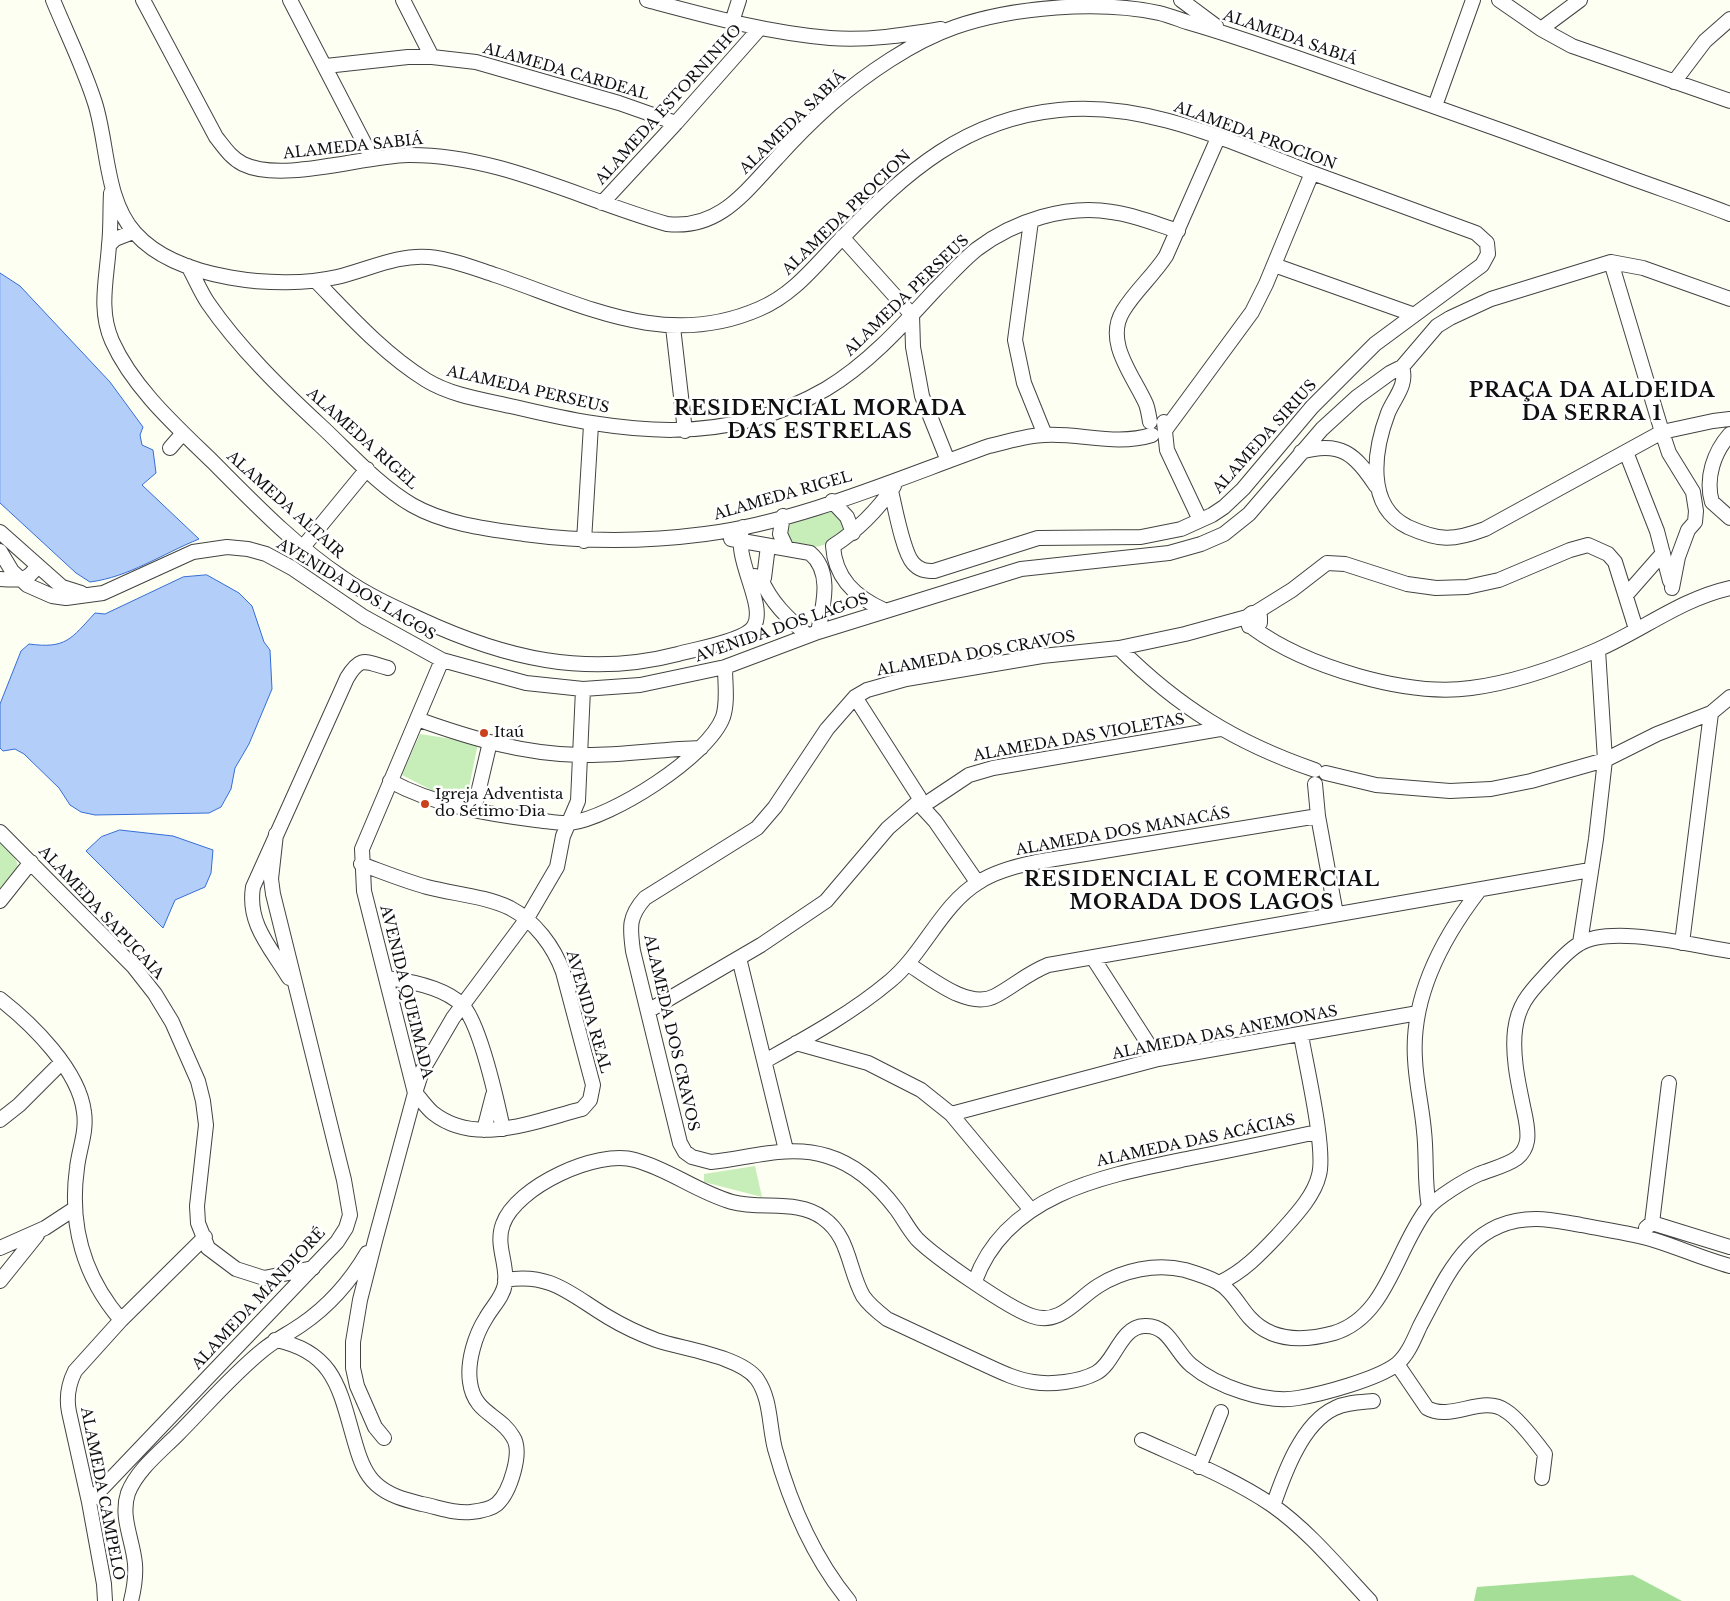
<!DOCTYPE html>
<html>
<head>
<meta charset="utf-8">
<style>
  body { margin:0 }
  canvas { display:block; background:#fefff3 }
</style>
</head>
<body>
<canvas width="1730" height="1601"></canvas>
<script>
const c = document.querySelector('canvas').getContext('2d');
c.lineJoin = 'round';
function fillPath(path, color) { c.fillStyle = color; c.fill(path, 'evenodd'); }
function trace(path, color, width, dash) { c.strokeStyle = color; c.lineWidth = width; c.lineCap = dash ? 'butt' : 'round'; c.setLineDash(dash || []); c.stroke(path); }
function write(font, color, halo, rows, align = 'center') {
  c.font = font + ' "Libre Baskerville",serif'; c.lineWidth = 5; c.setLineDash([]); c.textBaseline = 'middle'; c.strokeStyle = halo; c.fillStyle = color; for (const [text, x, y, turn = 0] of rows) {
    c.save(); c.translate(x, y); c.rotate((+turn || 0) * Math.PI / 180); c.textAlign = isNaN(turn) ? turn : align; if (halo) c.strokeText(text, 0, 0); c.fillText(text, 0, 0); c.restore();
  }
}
const green = new Path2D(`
  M831,511L840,515L845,530C831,547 811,550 790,547L787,531L791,524Z
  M420,734L478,743L465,807L402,775Z
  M0,841C26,868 21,867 0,894Z
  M755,1166L762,1197L704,1182V1174Z`);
const forest = new Path2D(`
  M1633,1575L1682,1601H1474L1477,1587Z`);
const water = new Path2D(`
  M0,273L20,286L110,382L143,427L140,435L142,445L153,450L156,473L142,485L199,539C162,554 129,577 90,582L76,573L0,503Z
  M207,575L239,593L252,606L264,642L270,650L272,689L249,744L235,768L231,789L221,807L209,813L95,815L81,812L70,805L59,788L24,754L15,749L3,751L0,748V704L21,651L29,644C66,649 71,639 95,613L105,614L183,577Z
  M120,830L173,836L213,850L211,873L205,887L175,900L163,928L86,851L101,837Z`);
const minor = new Path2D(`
  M53,0C67,34 84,68 95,103C108,144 105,200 135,233C177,280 279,290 337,277C367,270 398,254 429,257C451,259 474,268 495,275C584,305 665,350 759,309C795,294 817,263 843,237C906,172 965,119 1059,110C1145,101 1228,141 1307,171C1363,192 1420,212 1476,233L1487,243L1488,254L1482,265L1375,344L1312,407L1243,489L1224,507L1212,515L1181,529L1141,537L1038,538L934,571C925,571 919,570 913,563C903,552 895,507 891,491
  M143,0L216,137C224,147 231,158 243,164C282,183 362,156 408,155C498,154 582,200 667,224C719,230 745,192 777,158C794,139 812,121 831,104C866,74 912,42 955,27C1013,7 1099,0 1159,13C1168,15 1178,19 1187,22C1253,41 1317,65 1382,88C1465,117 1548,147 1631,178C1664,190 1697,201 1730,214
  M290,0L372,158
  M403,0L432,57
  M647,0C707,16 768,33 830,38C867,41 905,35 941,29
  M1181,0L1216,26
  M1499,0L1541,29L1572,46L1730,101
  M732,22L739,0
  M1541,29L1580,0
  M326,66L408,57H432L476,62L619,103L676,123
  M1674,82L1705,41L1730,19
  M1435,106L1473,0
  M111,193C110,210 111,228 109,245C107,278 98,309 112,341C133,388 177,427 213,462C254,503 295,546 343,578C367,595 394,607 420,619C504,658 586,678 678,654C695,649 746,641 754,626C767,604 731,557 743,527
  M602,203L676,123L760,28
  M1031,221L1015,340L1024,383L1045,435
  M842,237L912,315L913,347L922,396L948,461
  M109,245L115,239L133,232
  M1611,262L1662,432L1669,453L1693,492L1696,511L1695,522L1688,530L1678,557L1672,588
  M1274,265L1412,314
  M188,266C195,278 200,291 208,303C239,348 281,389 321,426C350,453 378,485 412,505C445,524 487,529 524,534C584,542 644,542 705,534C799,522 899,478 989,446C1007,442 1027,435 1045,435C1081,433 1116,446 1152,435
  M316,281C350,316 384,354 426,380C452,396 485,400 515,407C624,433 724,448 826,389C868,364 902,326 935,290C949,276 962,261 977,249C1014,221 1067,204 1112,212C1135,215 1156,224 1178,231
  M673,327L685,431
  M1402,367C1408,385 1394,398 1388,413C1374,450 1365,506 1408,527C1439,541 1453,541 1485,529L1662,432L1713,421L1730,419
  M1150,422C1149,416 1148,409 1146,404C1133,375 1104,342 1123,311C1135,291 1153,276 1166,256L1218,138
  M1164,422L1167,450L1200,520
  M1166,429L1252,312L1266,284L1312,173
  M1730,434C1714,452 1705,478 1712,502L1730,518
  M170,448L183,433
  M1301,452C1341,440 1356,455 1376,486
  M1626,452L1657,531L1670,581
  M832,501L847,517L853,533
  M783,516L780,534L787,549
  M0,532L62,587L81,593
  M731,539L810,553C833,572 823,606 818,632
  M584,541L591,425
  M303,547L367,469
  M0,551L12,571L27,585L52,596L66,598L103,593L193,552L227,547L248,549L266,554L292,568L364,617L442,660L526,683L583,689L640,685L725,667L818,632L1021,569L1169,553L1201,544L1224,534L1249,514L1322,429L1357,397L1390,373L1402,367L1437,326L1450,318L1491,299L1611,262L1643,268L1730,299
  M755,576L764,578L768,546
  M0,579C17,580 28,582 37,566
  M761,579C772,604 788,618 807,635
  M1627,594L1663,553
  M884,610C855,597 835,578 833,546C858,530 877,511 894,486
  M1255,613L1292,590L1327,563L1345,564L1407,584L1436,588L1467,587L1499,580L1570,550L1588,545L1608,554L1615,562L1636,629
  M1247,617L1249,626L1255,627L1260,623V617L1252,613L1247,617L1185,634L1119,648L1042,656L906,679L867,690L855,697L827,729L775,807L757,828L645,898C628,917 630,928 633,951L680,1143L685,1152L692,1157L711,1162C750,1158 789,1144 827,1156C857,1165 879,1186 897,1210C904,1220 909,1230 917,1239C935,1257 1008,1308 1032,1316C1060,1326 1077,1299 1098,1286C1123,1270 1156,1263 1185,1270C1195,1273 1208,1277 1217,1282C1232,1290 1239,1306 1250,1318C1272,1342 1305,1341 1334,1333C1387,1317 1396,1249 1427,1209C1436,1198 1465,1180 1479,1174C1491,1169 1506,1166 1517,1158C1522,1154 1526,1147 1527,1141C1529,1130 1525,1116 1523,1106C1518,1082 1512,1055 1515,1030C1518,1006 1528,994 1544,977C1554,966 1567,951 1579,944C1611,924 1694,946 1730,951
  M1253,628C1305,666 1406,697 1471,688C1511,683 1560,666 1597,650C1643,630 1681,599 1730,588
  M1119,648C1178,707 1236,743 1315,770
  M855,697L919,797
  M417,719C470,738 523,754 580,755C620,756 660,749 701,748
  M1326,773L1376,785L1450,791L1491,789L1531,781L1605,760L1657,734L1711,713L1730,697
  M390,781C434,805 487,814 536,820C547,821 560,824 570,823C611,818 708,757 723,717C728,702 725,683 725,667
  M1315,784L1318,816L1336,914
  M930,801L969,775L993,768L1220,729
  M923,808L935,821L977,882
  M474,810L490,742
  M0,832L133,966L155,994L172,1022L198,1081L203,1101L206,1125L197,1206L198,1223L208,1248L236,1269L264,1278L313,1268
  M361,864C383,872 405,881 427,887C454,894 485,896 510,908C535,921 554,947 563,972L593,1085L590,1100L582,1109C535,1121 476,1147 433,1113C426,1107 421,1099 415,1093L422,1071L453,1018L526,920L557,867L563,836L578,801L583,689
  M0,901L31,862
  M1580,943L1596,839L1605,760L1598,650
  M1682,943L1711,713
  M739,958L786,1150
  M1093,958L1158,1059
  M908,964C931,978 968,1010 995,996C1014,986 1026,974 1048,965L1590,870
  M289,978C271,948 247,924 253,887L347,678C361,655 365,662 388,668
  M386,978C410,981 444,987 462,1005C480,1023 497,1101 503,1129
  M0,999C32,1024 79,1070 84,1112C87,1132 79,1149 77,1168C69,1225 84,1277 121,1320
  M648,1011L761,945L826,901L888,828L917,803
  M796,1043L868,1063L921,1090L951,1114L1031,1210
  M765,1061C808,1037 852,1013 890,981C924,953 941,905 979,882C996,871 1016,866 1036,862L1318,816
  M951,1114L1158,1059L1418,1013
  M0,1120L19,1105L62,1062
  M484,1130L493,1095
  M1429,1207C1424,1181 1427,1157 1424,1131C1422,1107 1416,1083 1415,1059C1411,998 1442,939 1478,892
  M1652,1223L1669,1083
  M1646,1228L1652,1223L1730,1247
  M0,1248L45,1228L74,1209
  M505,1280C551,1272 571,1295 608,1317C623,1326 640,1334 656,1340C682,1349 740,1356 757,1379C771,1399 769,1426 775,1449C790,1503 813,1557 849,1601
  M0,1281L37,1235
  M975,1281C1007,1192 1109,1175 1191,1158C1233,1150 1275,1141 1317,1132
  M1219,1283C1243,1272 1260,1254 1278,1235C1293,1218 1314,1197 1319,1175C1326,1149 1306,1065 1301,1035
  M275,1340C337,1352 340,1393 356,1446C360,1460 365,1474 376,1484C389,1496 406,1500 422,1504C438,1507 455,1514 471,1512C480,1511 491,1509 497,1504C510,1492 523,1452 513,1437C500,1414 474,1414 470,1382C467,1362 475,1335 486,1318C492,1307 503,1297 505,1284C508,1264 495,1245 503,1224C516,1187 597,1149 635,1160C669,1169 697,1192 732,1202C762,1210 798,1199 823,1218C850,1237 848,1269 863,1296C869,1305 878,1312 887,1319C917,1333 947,1347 977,1361C995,1369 1013,1379 1033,1382C1051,1385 1079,1382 1096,1373C1115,1363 1120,1327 1144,1326C1169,1324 1175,1352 1191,1365C1216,1386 1266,1404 1298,1398C1322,1394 1378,1379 1397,1364C1408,1355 1414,1339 1420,1326C1447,1276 1469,1218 1537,1219C1552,1219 1567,1223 1581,1225C1606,1230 1631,1233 1654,1240C1680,1248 1704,1259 1730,1266
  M1397,1364L1427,1408C1451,1422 1483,1394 1506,1411C1519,1419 1536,1442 1545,1454L1542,1478
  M384,1438L375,1427L357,1386L353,1368V1342L360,1300L375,1241L415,1093L364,891L362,849L442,660
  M1142,1440C1186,1460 1232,1478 1272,1505C1309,1531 1339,1568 1370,1601
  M1199,1467L1221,1412
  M89,1502L337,1242L346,1228L350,1215L344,1180L273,894L271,879L276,834
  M1273,1506C1284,1474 1302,1423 1335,1408C1347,1402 1361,1402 1373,1401
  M105,1601L104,1584L89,1502L69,1412C66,1397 68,1385 75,1371L121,1320L205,1237
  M131,1601C134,1589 136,1577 135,1564C133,1540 120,1517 128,1493C137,1470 160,1452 177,1435C205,1407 232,1375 263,1350C275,1340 288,1334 301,1325C329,1306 350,1282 367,1253`);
const markers = [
  [484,733,5,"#ca411d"],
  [425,804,5,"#ca411d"]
];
const streetNames = [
  ["ALAMEDA SABIÁ",1290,38,19],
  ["ALAMEDA CARDEAL",566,72,16],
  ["ALAMEDA ESTORNINHO",669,105,-48],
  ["ALAMEDA SABIÁ",793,123,-44],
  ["ALAMEDA PROCION",1255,136,20],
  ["ALAMEDA SABIÁ",353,147,-6],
  ["ALAMEDA PROCION",847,213,-44],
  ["ALAMEDA PERSEUS",907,296,-44],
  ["ALAMEDA PERSEUS",528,390,13],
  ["ALAMEDA SIRIUS",1265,437,-48],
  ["ALAMEDA RIGEL",362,439,42],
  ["ALAMEDA RIGEL",783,496,-16],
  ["ALAMEDA ALTAIR",285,505,42],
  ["AVENIDA DOS LAGOS",356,590,31],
  ["AVENIDA DOS LAGOS",782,628,-19],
  ["ALAMEDA DOS CRAVOS",976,654,-10],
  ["ALAMEDA DAS VIOLETAS",1079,738,-10],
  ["ALAMEDA DOS MANACÁS",1123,832,-10],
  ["ALAMEDA SAPUCAIA",101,913,47],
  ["AVENIDA QUEIMADA",406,992,76],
  ["AVENIDA REAL",588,1012,74],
  ["ALAMEDA DOS CRAVOS",671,1033,77],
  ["ALAMEDA DAS ANEMONAS",1225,1033,-11],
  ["ALAMEDA DAS ACÁCIAS",1196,1141,-12],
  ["ALAMEDA MANDIORÉ",259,1299,-47],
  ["ALAMEDA CAMPELO",102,1494,79]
];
const poiNames = [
  ["Itaú",494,733],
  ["Igreja Adventista",435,795],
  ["do Sétimo Dia",435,812]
];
const districtNames = [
  ["PRAÇA DA ALDEIDA",1592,391],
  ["DA SERRA 1",1592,414],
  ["RESIDENCIAL MORADA",820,409],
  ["DAS ESTRELAS",820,432],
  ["RESIDENCIAL E COMERCIAL",1202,880],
  ["MORADA DOS LAGOS",1202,903]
];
fillPath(green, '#c7edb9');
fillPath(forest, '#a5df97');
fillPath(water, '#b4cefa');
trace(water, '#356ed6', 1);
trace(minor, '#434343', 16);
trace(minor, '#fff', 14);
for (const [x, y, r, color] of markers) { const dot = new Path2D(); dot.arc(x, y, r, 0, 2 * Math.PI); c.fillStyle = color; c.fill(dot); trace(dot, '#fff', 2); }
write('15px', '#101010', '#fff', streetNames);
write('15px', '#101010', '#fff', poiNames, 'left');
c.letterSpacing = '1px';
write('bold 20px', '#101010', '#fff', districtNames);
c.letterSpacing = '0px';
</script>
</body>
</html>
